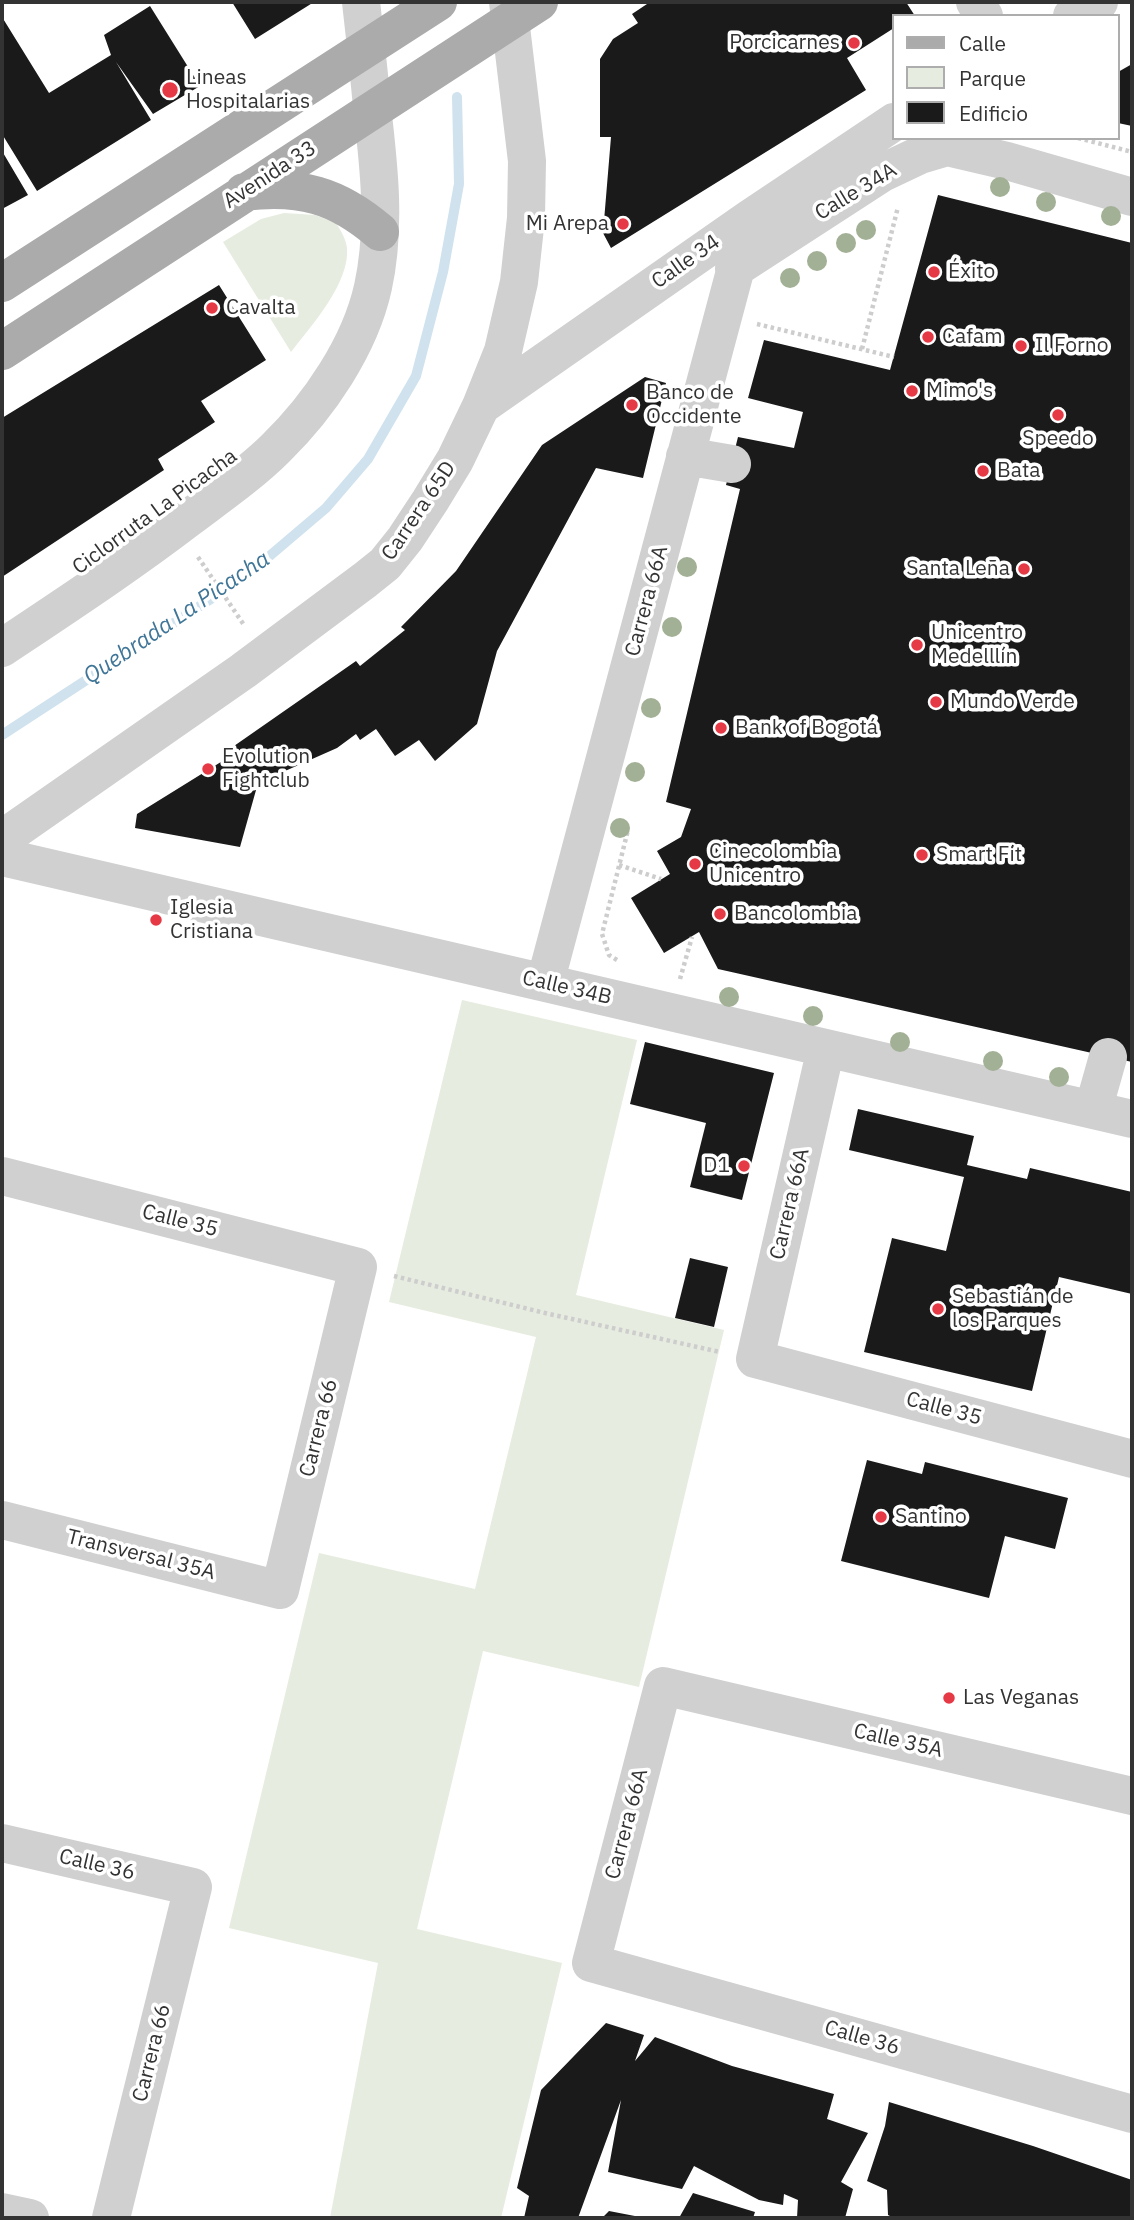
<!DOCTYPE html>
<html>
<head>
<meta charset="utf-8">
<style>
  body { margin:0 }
  #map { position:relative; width:1134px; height:2220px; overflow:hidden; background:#fff; font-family:"IBM Plex Sans",sans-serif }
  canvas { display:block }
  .frame { position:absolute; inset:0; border:4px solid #333; pointer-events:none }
  .legend { position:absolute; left:892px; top:14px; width:228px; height:126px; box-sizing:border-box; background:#fff; border:2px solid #adadad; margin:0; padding:9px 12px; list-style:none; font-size:21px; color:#333 }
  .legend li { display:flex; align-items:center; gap:14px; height:35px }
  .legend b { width:35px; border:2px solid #adadad }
</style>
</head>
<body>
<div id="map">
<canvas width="1134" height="2220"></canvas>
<div class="frame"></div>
<ul class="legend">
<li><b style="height:9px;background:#ababab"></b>Calle</li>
<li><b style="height:19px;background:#e6ecdf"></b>Parque</li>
<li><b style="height:19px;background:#1a1a1a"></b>Edificio</li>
</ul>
</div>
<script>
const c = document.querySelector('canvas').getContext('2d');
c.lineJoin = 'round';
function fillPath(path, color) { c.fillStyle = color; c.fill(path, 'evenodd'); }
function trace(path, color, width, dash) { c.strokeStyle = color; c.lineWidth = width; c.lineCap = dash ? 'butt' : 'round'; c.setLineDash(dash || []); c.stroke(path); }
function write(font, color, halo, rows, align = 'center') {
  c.font = font + ' "IBM Plex Sans",sans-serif'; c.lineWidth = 7; c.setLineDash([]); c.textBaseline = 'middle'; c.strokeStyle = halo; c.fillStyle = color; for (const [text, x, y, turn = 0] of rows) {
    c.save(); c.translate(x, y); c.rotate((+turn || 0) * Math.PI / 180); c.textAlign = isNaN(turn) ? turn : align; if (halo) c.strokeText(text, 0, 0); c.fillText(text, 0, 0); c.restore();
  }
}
const green = new Path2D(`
  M284,213L315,215L336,223C341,231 346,239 347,248C350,283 311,326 291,352L223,242L261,219Z
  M462,1000L637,1040L576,1295L724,1330L639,1687L483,1651L417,1929L562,1963L501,2218H330L378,1963L229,1928L319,1553L475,1589L536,1337L389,1302Z`);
const stream = new Path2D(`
  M2,735L246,576L326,508L368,459L416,376L443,272L459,184L457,97`);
const building = new Path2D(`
  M232,2H314L255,39Z
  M650,2H906L915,16H894V28L847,58L866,90L611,248L603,233L611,137H600V59L613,39L638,23L632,14Z
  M150,6L200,86L153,114L116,62L151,120L37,191L2,134V17L49,93L111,55L104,35Z
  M1132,64V126L1118,123V72Z
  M2,151L28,195L2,209Z
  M938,195L1132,243V1062L718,969L699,932L664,953L631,898L670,874L657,851L681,837L691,809L666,802L740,489L726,485L738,437L794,448L803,412L748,398L764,340L890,370Z
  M219,285L266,360L201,401L215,422L158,459L164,470L2,577V418Z
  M645,377L666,383L643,478L596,468L497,651L477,724L435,761L419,740L395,756L376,729L360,740L356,734L337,748L258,783L240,847L135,828L137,814L237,752L234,746L356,661L360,666L405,630L401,627L456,571L542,445Z
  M645,1042L774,1073L742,1200L690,1187L706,1123L630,1104Z
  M858,1109L974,1136L967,1165L1027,1179L1030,1168L1132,1192V1294L1059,1277L1032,1391L864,1352L892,1238L946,1251L964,1177L849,1150Z
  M690,1258L728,1267L714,1327L675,1318Z
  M867,1460L922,1474L925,1462L1068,1498L1055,1549L1005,1536L989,1598L841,1561Z
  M606,2023L644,2035L635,2061L655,2037L732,2066L834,2094L827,2119L868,2133L841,2182L853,2189L845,2218H797L798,2200L784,2194L783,2205L759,2200L694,2166L682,2189L608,2172L621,2100L578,2218H524L529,2196L517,2188L541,2090Z
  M889,2102L1033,2146L1132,2180V2218H894L888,2215L887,2190L867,2181L885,2126Z
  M693,2193L755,2212L753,2218H679Z
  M609,2211L640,2217L639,2218H602Z`);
const path = new Path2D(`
  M1078,138L1132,152
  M757,324L894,357
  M862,349L898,207
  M198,557L244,625
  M619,865L661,879
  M617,960L609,955L602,934L628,830
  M680,979L692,937
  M394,1276L545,1313L720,1352`);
const minor = new Path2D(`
  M975,2L984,16
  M1072,16L1099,2
  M734,269L882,173L920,155L947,147L1007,161L1132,197
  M481,406L749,219L894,122
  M685,456L732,464
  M2,648C65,606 129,564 189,518C218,496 250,474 276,448C319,406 360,346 373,287C386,228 379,166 372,107C369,72 365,37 361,2
  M2,839L243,671L365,580L385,564L405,539L430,501L455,460L481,406L503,351L519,282L526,218L527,161L508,2
  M2,857L1132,1119
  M545,983L749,219
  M826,1048L755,1359L1132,1459
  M1093,1110L1108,1057
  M2,1176L358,1267L280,1590L2,1520
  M1132,1796L663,1686L591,1963L1132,2114
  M2,1843L193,1887L111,2218
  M2,2212L30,2218`);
const major = new Path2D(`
  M244,192C300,185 337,195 380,232
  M2,283L438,2
  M2,351L539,2`);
const trees = [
  [1000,187],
  [1046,202],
  [1111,216],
  [866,230],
  [846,243],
  [817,261],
  [790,278],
  [687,567],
  [672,627],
  [651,708],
  [635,772],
  [620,828],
  [729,997],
  [813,1016],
  [900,1042],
  [993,1061],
  [1059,1077]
];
const markers = [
  [854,43,7,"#e63946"],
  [170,90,9,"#e63946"],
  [623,224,7,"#e63946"],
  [934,272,7,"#e63946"],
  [212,308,7,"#e63946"],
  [928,337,7,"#e63946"],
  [1021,346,7,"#e63946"],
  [912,391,7,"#e63946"],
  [632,405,7,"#e63946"],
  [1058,415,7,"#e63946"],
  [983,471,7,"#e63946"],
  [1024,569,7,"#e63946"],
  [917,645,7,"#e63946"],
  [936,702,7,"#e63946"],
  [721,728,7,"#e63946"],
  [208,769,7,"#e63946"],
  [922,855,7,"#e63946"],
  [695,864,7,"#e63946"],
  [720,914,7,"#e63946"],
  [156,920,7,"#e63946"],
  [744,1166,7,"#e63946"],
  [938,1309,7,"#e63946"],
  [881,1517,7,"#e63946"],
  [949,1698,7,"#e63946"]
];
const poiNames = [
  ["Porcicarnes",840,43,"right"],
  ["Lineas",186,78],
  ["Hospitalarias",186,102],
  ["Mi Arepa",609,224,"right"],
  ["Éxito",948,272],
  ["Cavalta",226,308],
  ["Cafam",942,337],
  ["Il Forno",1035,346],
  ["Mimo's",926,391],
  ["Banco de",646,393],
  ["Occidente",646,417],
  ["Speedo",1058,439,"center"],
  ["Bata",997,471],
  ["Santa Leña",1010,569,"right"],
  ["Unicentro",931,633],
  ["Medelllín",931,657],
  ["Mundo Verde",950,702],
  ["Bank of Bogotá",735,728],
  ["Evolution",222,757],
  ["Fightclub",222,781],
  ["Cinecolombia",709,852],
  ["Unicentro",709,876],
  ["Smart Fit",936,855],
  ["Iglesia",170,908],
  ["Cristiana",170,932],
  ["Bancolombia",734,914],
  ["D1",730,1166,"right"],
  ["Sebastián de",952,1297],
  ["los Parques",952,1321],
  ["Santino",895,1517],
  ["Las Veganas",963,1698]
];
const streetNames = [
  ["Avenida 33",270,175,-33],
  ["Calle 34A",856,192,-31],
  ["Calle 34",686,262,-35],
  ["Carrera 65D",419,511,-56],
  ["Ciclorruta La Picacha",155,512,-36],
  ["Carrera 66A",647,601,-75],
  ["Calle 34B",567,988,13],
  ["Carrera 66A",790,1204,-77],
  ["Calle 35",180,1221,14],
  ["Calle 35",944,1409,15],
  ["Carrera 66",319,1428,-76],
  ["Transversal 35A",141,1555,14],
  ["Calle 35A",898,1741,13],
  ["Carrera 66A",627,1824,-75],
  ["Calle 36",97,1865,13],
  ["Calle 36",862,2038,16],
  ["Carrera 66",152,2053,-76]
];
const waterNames = [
  ["Quebrada La Picacha",177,618,-34]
];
fillPath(green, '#e6ecdf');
trace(stream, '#cfe2ee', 10);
fillPath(building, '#1a1a1a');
trace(path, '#cdcdcd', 4.5, [3.5, 3.5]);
trace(minor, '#d0d0d0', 38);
trace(major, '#ababab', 38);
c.fillStyle = '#a2b095';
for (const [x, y] of trees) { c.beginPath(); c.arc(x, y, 10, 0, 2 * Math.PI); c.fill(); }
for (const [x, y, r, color] of markers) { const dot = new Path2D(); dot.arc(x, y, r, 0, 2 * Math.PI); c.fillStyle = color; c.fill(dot); trace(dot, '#fff', 2.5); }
write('21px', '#333', '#fff', poiNames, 'left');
write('21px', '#333', '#fff', streetNames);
write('italic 23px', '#3f7597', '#fff', waterNames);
</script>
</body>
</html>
